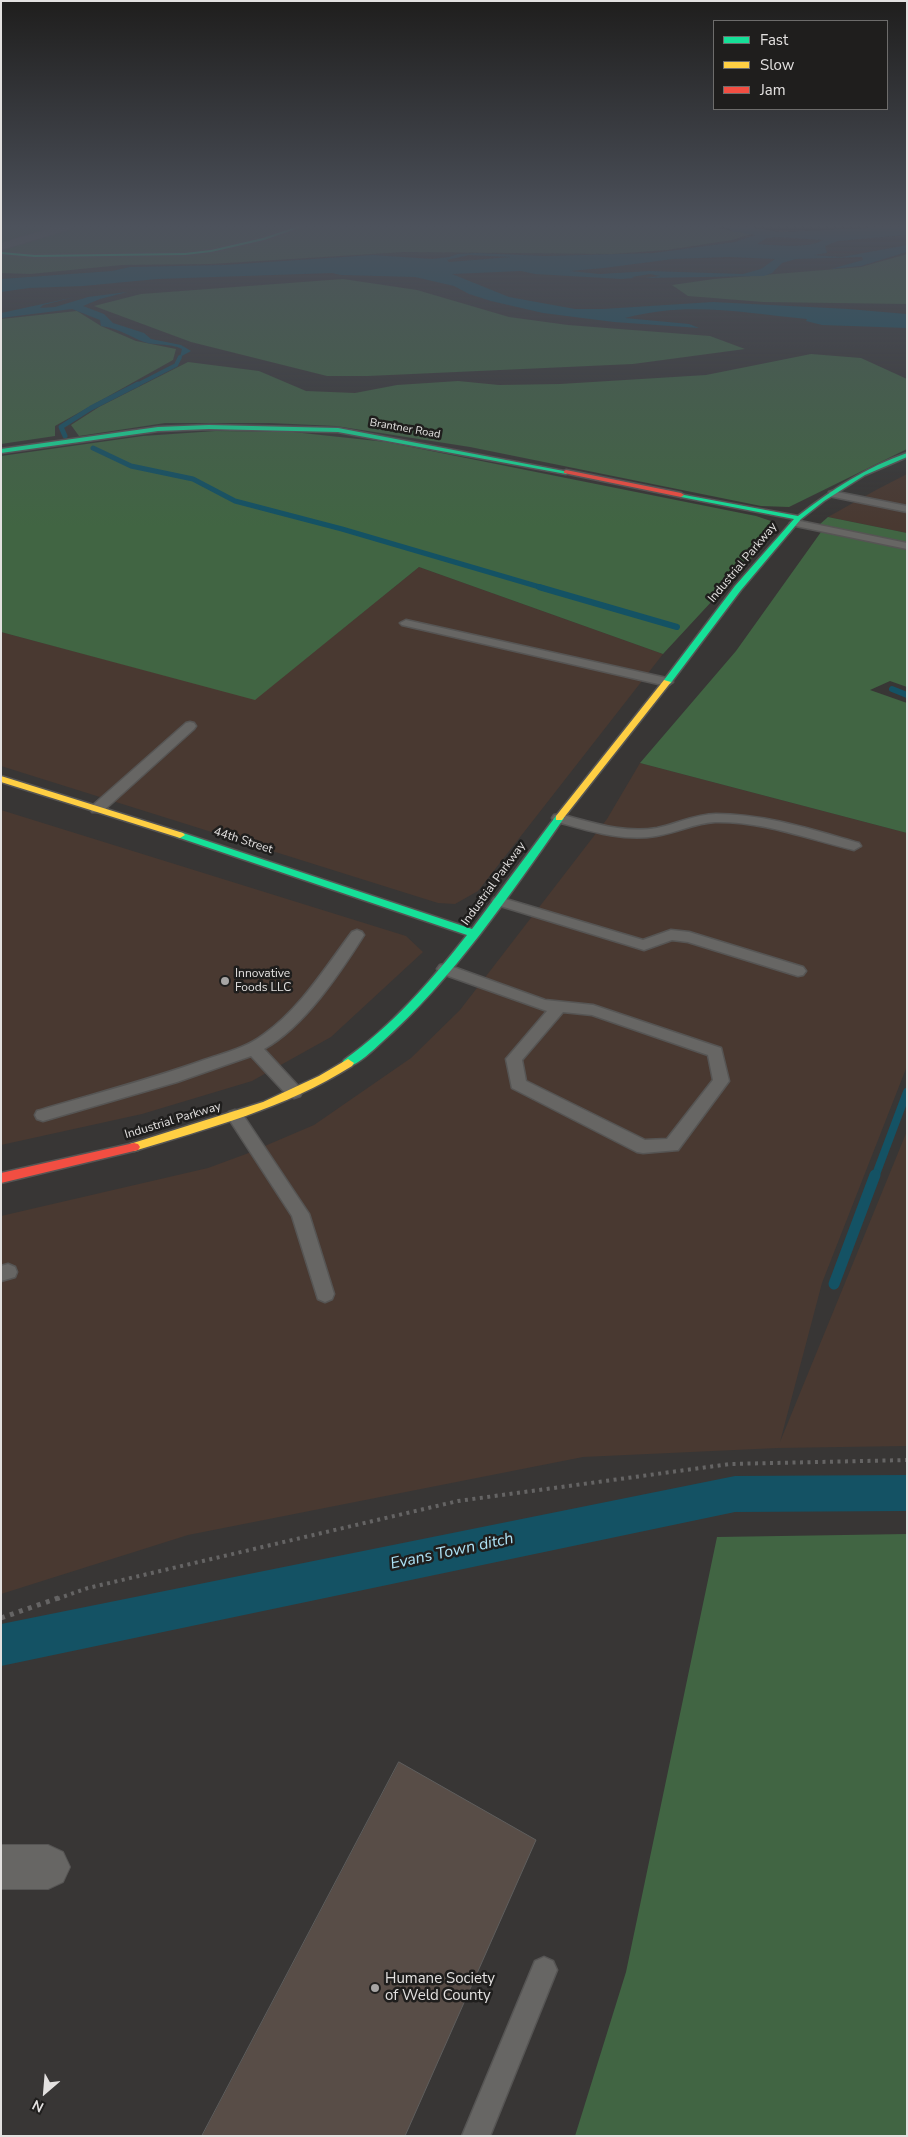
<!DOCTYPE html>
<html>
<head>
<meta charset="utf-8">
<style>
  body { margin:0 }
  #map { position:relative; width:908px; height:2137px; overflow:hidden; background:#383635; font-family:"Nunito Sans",sans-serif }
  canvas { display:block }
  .frame { position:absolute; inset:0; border:2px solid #e3e1e0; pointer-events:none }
  .legend { position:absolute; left:713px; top:20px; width:175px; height:90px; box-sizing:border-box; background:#1f1e1d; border:1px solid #6d6c6b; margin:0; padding:6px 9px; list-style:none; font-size:15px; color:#e3e1e0 }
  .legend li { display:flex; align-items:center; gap:10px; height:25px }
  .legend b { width:25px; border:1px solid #6d6c6b }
  .north { position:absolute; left:20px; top:2067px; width:50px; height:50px; -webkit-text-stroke:4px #1f1e1d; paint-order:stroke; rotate:207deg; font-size:14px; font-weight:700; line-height:20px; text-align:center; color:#e3e1e0 }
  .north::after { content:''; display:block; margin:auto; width:18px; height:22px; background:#e3e1e0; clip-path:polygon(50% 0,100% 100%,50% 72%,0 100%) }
</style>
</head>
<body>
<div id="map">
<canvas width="908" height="2137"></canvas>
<div class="frame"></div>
<ul class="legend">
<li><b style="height:6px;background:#16e098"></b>Fast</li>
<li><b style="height:6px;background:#ffcf43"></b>Slow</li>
<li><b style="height:6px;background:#f24e42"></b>Jam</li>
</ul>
<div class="north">N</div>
</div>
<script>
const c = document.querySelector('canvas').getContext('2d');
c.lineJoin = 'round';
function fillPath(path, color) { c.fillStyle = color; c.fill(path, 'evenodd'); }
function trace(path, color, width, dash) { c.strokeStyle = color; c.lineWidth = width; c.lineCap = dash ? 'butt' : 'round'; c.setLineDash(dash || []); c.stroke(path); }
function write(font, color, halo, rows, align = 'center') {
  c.font = font + ' "Nunito Sans",sans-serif'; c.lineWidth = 5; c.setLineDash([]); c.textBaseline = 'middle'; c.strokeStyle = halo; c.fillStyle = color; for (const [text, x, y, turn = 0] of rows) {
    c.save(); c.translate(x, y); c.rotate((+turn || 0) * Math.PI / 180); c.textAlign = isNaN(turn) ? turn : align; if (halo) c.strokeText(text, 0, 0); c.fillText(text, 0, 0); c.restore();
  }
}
const industrial = new Path2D(`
  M907,474V533L828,517L876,490Z
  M419,567L663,654L478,891L455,904L438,903L1,766V632L255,699Z
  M640,763L907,833V1066L822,1283L780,1442L907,1131V1446L778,1448L583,1457L188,1535L1,1594V1216L208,1168L246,1154L314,1125L411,1058L460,1010L607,819Z
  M1,810L406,936L423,952L331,1037L252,1081L142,1114L1,1145Z`);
const green = new Path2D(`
  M1,227H712L751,234L732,240L667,250L612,254L404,252L211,264L122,265L30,274L1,273Z
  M907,254V304L763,302L688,296L672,285L714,279L861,267Z
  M343,279L417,290L509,317L568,325L710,336L745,349L633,364L368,376H327L191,342L94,306L141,294Z
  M77,311L101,326L136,341L176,349L173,360L55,426V436L1,444V319Z
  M811,354L861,358L907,379V449L789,507L761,506L470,447L336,426L270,423H165L79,436L71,425L99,407L188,362L259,371L306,391L355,393L397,385L458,381L499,385L560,384L706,375Z
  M216,431L293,432L386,442L756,516L774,522L775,533L663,654L419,567L255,700L1,632V456L143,436Z
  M828,517L907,533V543L819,525Z
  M821,532L907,549V687L890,681L870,690L907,703V833L640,763L736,651Z
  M907,1534V2136H575L626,1972L717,1537Z`);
const water = new Path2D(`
  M888,227H907V235L838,241L825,246L827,253L814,255L842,257L907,245V252L861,266L831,269L863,260L862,257L796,259L782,263L772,273L764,276L645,278L660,276L650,274L632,277L634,278L621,279L535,274L521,271L452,274L509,297L575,309H603L713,302L848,309L907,314V328L822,325L806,321L807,319C743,313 689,301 625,318L689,324L699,328L614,322L543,313L491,301L469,294L454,286L415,277L341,275L332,273L157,279L83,286L29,288L1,292V279L112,271L130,267L224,265L373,255L432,259L449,257L458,254L475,253L546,256L654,253L735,242L767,231L783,232ZM776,237L823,240C810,249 773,245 757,244L767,238ZM469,255L511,257L449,262L447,260ZM729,257L775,259L761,269L743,274L649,271L600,274L570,271L604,268L673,259Z
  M127,292L100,299L83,306L104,314L113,323L144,333L151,339L181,345L191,351L180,357L182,349C170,342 152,347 139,340C126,334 116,328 101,326L100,320L72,309L1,318V313L75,297L43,305L40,308L55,307L88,297Z`);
const streamFar4 = new Path2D(`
  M135,386L176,365L180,357`);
const streamFar3 = new Path2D(`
  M65,436L61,427L91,408L138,384
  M93,448L131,466L193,479L235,501L342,529L543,588`);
const streamFar2 = new Path2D(`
  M539,587L677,627
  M892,689L907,695`);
const streamFar1 = new Path2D(`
  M875,1177L907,1092`);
const stream = new Path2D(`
  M834,1284L875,1175`);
const canal = new Path2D(`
  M726,227H749L774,231L776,234L770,238L732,231Z
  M907,1475V1511L735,1512L1,1666V1624L735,1476Z`);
const building = new Path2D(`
  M399,1762L536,1840L405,2136H202Z`);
const pathFar1 = new Path2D(`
  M57,1599L88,1588L458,1501L730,1464L907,1460`);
const path = new Path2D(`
  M1,1618L61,1597`);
const lane = new Path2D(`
  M832,491L907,506V512L829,496V492Z
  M795,520L907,543V549L791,525L790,523Z
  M406,620L671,679L673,682L667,686L402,625L400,623Z
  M190,722L194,723L196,726L194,729L102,812H92L90,809L92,806L186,723Z
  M559,814C591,822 623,834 657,828C677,824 695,814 716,814C765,814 813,830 859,843L861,846L854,850C808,839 763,821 715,822C695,823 676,833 656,836C621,842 587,830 554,821L552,818L554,815Z
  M499,897L643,940L671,930L689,932L803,967L806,971L803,975L798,976L688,942L672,940L644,950L494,904L492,901L494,898Z
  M357,930L362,932L364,935C340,973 304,1027 264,1049L300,1088L302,1092L300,1096L294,1098L288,1096L251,1056L177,1082L43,1121L37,1119L35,1115L37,1111C93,1094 149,1080 204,1060C224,1053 246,1048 263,1035C300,1009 325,968 352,932Z
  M445,964L545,1000L593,1005L721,1048L729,1081L678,1150L643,1153L637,1152L512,1088L506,1059L547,1011L440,973L437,969L440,965ZM563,1012L592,1015L708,1055L713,1080L667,1139L645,1140L526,1081L522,1060Z
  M235,1110L241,1112L309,1214L334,1294L332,1299L325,1302L318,1299L292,1216L227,1116L229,1112Z
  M8,1264L15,1267L17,1272L15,1277L1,1281V1266Z
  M544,1957L553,1961L557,1970L490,2136H462L535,1961Z`);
const street = new Path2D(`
  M56,227H72L70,229L1,250V243Z
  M1,1845H48L63,1852L70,1867L63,1882L48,1889H1Z`);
const fast = new Path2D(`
  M296,227H301L264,240L211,252L185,255L35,257L1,254V252L35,255L185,253L211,250L263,238Z
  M209,425L338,428L569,472L566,474L338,432L209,429L158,431L1,453V449L158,427Z
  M907,453V457L865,475L824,501L801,519L741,590L670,684H664V680L735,586L794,519L681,497L678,495L679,494L798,516C831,490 867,467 907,453Z
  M559,815L564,818C510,895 452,980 382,1042C372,1051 360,1063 348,1067L344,1066L342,1063L344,1060C392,1026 431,981 467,935L177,837L175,835L180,832L183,833L472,929L556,816Z`);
const slow = new Path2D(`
  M664,680L671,682L562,820H556V816Z
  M1,776L183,833L185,835L180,838L177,837L1,782Z
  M348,1059L354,1063L352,1066C286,1108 209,1128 134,1151L130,1150L128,1147L130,1144L263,1102L319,1076Z`);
const jam = new Path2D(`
  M566,470L681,493L684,495L681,497L564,473V471Z
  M134,1143L138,1144L140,1147L138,1150L1,1183V1173Z`);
const markers = [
  [225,981,5,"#a7a5a4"],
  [375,1988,5,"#a7a5a4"]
];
const farStreetnames = [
  ["Brantner Road",405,429,10]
];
const streetNames = [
  ["Industrial Parkway",743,563,-50],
  ["44th Street",243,841,18],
  ["Industrial Parkway",494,884,-54],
  ["Industrial Parkway",173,1121,-17]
];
const poiNames = [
  ["Innovative",235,974],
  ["Foods LLC",235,988]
];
const nearPoinames = [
  ["Humane Society",385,1979],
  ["of Weld County",385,1996]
];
const nearWaternames = [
  ["Evans Town ditch",452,1552,-12]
];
fillPath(industrial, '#493931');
fillPath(green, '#416543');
fillPath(water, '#145264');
trace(streamFar4, '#145264', 4);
trace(streamFar3, '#145264', 5);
trace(streamFar2, '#145264', 6);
trace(streamFar1, '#145264', 8);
trace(stream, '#145264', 11);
fillPath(canal, '#145264');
fillPath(building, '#584d47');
trace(building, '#5f5e5d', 1);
trace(lane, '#565554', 3);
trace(street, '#565554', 2);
trace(fast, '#565554', 3);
trace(slow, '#565554', 3);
trace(jam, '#565554', 3);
trace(pathFar1, '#656464', 4, [3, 4.5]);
trace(path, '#656464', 5, [4, 5.5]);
fillPath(lane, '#676664');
fillPath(street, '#676664');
fillPath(fast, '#16e098');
fillPath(slow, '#ffcf43');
fillPath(jam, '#f24e42');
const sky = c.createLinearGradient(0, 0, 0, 526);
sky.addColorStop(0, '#1f1e1d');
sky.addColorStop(0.43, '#4d525c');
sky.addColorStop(1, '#4d525c00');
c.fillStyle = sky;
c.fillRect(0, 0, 908, 526);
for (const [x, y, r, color] of markers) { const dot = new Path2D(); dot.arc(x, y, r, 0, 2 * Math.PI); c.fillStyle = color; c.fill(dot); trace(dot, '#1f1e1d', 2); }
write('11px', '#e3e1e0', '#1f1e1d', farStreetnames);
write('12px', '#e3e1e0', '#1f1e1d', streetNames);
write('12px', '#e3e1e0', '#1f1e1d', poiNames, 'left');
write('15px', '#e3e1e0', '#1f1e1d', nearPoinames, 'left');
write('italic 16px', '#ade1f4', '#1f1e1d', nearWaternames);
</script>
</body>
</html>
